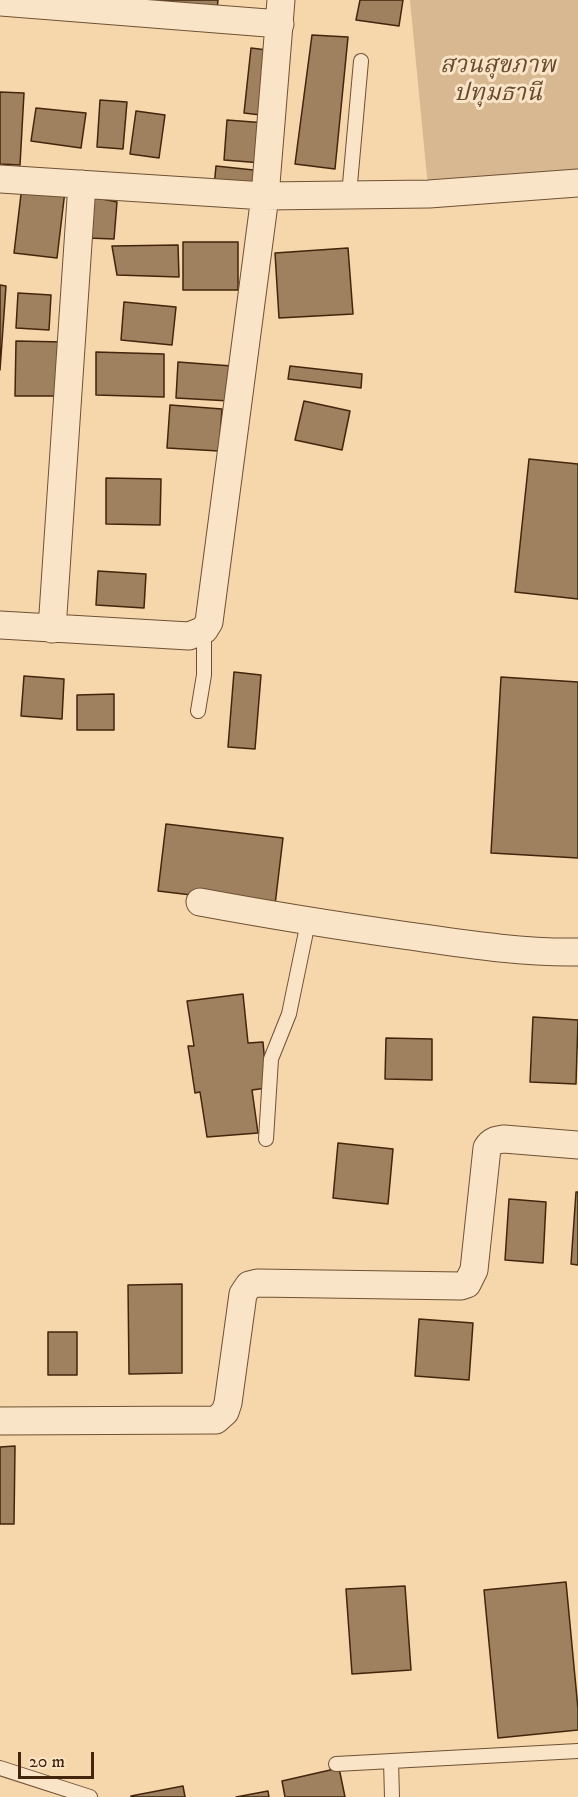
<!DOCTYPE html>
<html>
<head>
<meta charset="utf-8">
<style>
  body { margin:0 }
  #map { position:relative; width:578px; height:1797px; overflow:hidden; background:#f6d6ab; font-family:"IM FELL DW Pica",serif }
  canvas { display:block }
  .scale { position:absolute; left:18px; top:1752px; width:76px; height:27px; box-sizing:border-box; border:3px solid #42250c; border-top:0; padding-left:8px; font-size:18px; line-height:21px; white-space:nowrap; color:#42250c; -webkit-text-stroke:4px #f9e4c8; paint-order:stroke }
</style>
</head>
<body>
<div id="map">
<canvas width="578" height="1797"></canvas>
<div class="scale">20 m</div>
</div>
<script>
const c = document.querySelector('canvas').getContext('2d');
c.lineJoin = 'round';
function fillPath(path, color) { c.fillStyle = color; c.fill(path, 'evenodd'); }
function trace(path, color, width, dash) { c.strokeStyle = color; c.lineWidth = width; c.lineCap = dash ? 'butt' : 'round'; c.setLineDash(dash || []); c.stroke(path); }
function write(font, color, halo, rows, align = 'center') {
  c.font = font + ' "IM FELL DW Pica","Noto Serif Thai",serif'; c.lineWidth = 6; c.setLineDash([]); c.textBaseline = 'middle'; c.strokeStyle = halo; c.fillStyle = color; for (const [text, x, y, turn = 0] of rows) {
    c.save(); c.translate(x, y); c.rotate((+turn || 0) * Math.PI / 180); c.textAlign = isNaN(turn) ? turn : align; if (halo) c.strokeText(text, 0, 0); c.fillText(text, 0, 0); c.restore();
  }
}
const green = new Path2D(`
  M410,0H578V177L428,187Z`);
const building = new Path2D(`
  M153,0H218L217,10L153,3Z
  M360,0H403L399,26L356,20Z
  M312,35L348,37L335,169L295,164Z
  M251,48L275,51L269,116L244,113Z
  M0,92L24,93L20,165L0,164Z
  M100,100L127,102L123,149L97,147Z
  M36,108L86,113L81,148L31,141Z
  M136,111L165,115L159,158L130,154Z
  M227,120L266,123L262,163L224,160Z
  M216,166L263,171L261,192L214,187Z
  M22,186L65,191L57,258L14,253Z
  M93,197L117,202L114,239L87,238Z
  M183,242H238V290H183Z
  M178,245L179,277L117,275L112,246Z
  M348,248L353,314L279,318L275,253Z
  M0,285L6,286L0,370Z
  M18,293L51,295L49,330L16,328Z
  M124,302L176,307L172,345L121,340Z
  M16,341L63,342V396H15Z
  M96,352L164,354V397L96,395Z
  M178,362L232,366L230,401L176,398Z
  M290,366L362,374L361,388L288,379Z
  M304,401L350,411L342,450L295,440Z
  M170,405L222,409L219,451L167,448Z
  M529,459L578,464V599L515,592Z
  M106,478L161,479L160,525L106,524Z
  M98,571L146,574L144,608L96,605Z
  M234,672L261,675L255,749L228,747Z
  M24,676L64,679L62,719L21,716Z
  M501,677L578,682V858L491,853Z
  M114,694V730H77V695Z
  M166,824L283,838L275,905L158,891Z
  M243,994L248,1043L263,1042L267,1088L252,1090L258,1133L207,1137L200,1092L195,1093L188,1046H194L187,1001Z
  M533,1017L578,1020L576,1084L530,1082Z
  M386,1038L432,1039V1080L385,1079Z
  M338,1143L393,1149L388,1204L333,1198Z
  M576,1192H578V1265L571,1264Z
  M509,1199L546,1202L543,1263L505,1260Z
  M182,1284V1373L129,1374L128,1285Z
  M419,1319L473,1323L469,1380L415,1376Z
  M48,1332H77V1375H48Z
  M15,1446L14,1524H0V1447Z
  M566,1582L578,1709V1730L498,1738L484,1590Z
  M405,1586L411,1670L352,1674L346,1589Z
  M339,1768L345,1797H285L282,1781Z
  M183,1786L185,1797H131V1796Z
  M268,1791L269,1797H236Z`);
const service = new Path2D(`
  M349,195L361,61
  M198,711L204,675V630
  M266,1139L271,1059L289,1014L308,922
  M391,1761L392,1797
  M336,1764L578,1751
  M0,1768L90,1797`);
const minor = new Path2D(`
  M0,2L280,24
  M0,179L265,196L429,194L578,183
  M0,625L189,636L204,630L209,622L265,196L281,0
  M52,629L82,184
  M200,902C270,915 339,926 409,936C465,944 522,953 578,952
  M0,1421L216,1420L225,1412L228,1403L243,1294L249,1285L257,1283L461,1286L467,1284L474,1270L487,1148C491,1141 496,1140 504,1139L578,1145`);
const parkNames = [
  ["สวนสุขภาพ",498,67],
  ["ปทุมธานี",498,95]
];
fillPath(green, '#d7b890');
fillPath(building, '#a0815f');
trace(building, '#42250c', 1.5);
trace(service, '#6f5134', 16);
trace(minor, '#6f5134', 29);
trace(service, '#f9e4c8', 14);
trace(minor, '#f9e4c8', 27);
write('italic 24px', '#674a2d', '#f9e4c8', parkNames);
</script>
</body>
</html>
